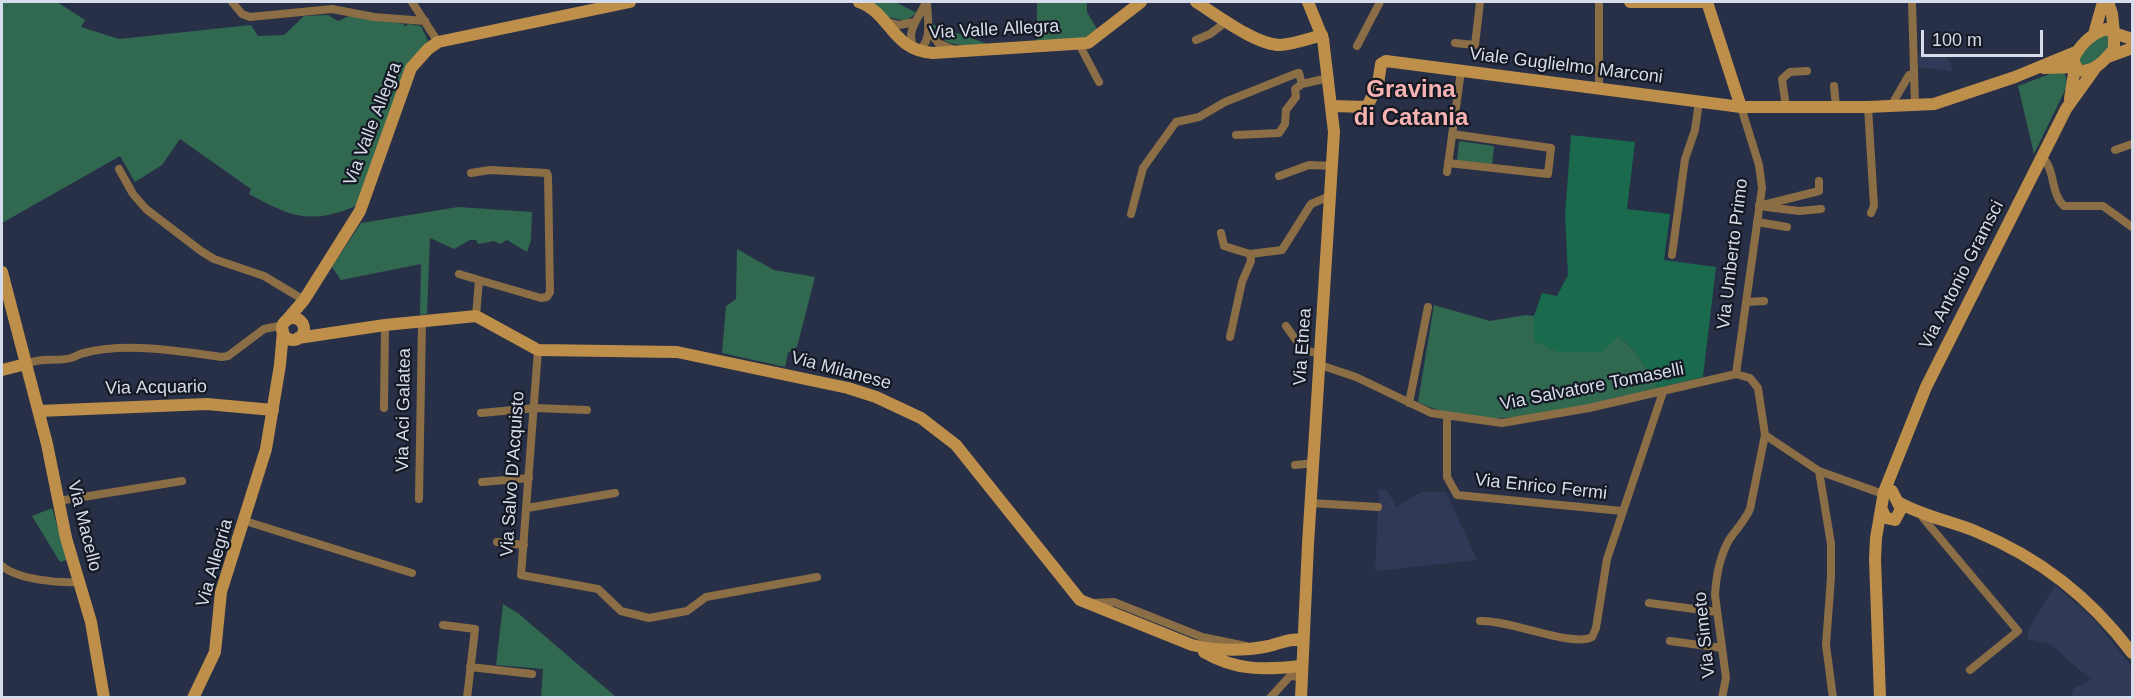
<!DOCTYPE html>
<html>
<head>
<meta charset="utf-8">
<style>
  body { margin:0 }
  #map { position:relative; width:2134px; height:699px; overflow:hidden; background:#283047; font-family:Helvetica,sans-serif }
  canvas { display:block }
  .frame { position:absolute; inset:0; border:3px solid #d6dcea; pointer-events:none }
  .scale { position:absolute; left:1921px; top:30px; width:122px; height:27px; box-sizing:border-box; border:3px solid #d6dcea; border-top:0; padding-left:8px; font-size:18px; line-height:21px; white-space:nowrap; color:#d6dcea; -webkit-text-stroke:4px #151923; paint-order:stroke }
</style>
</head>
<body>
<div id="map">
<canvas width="2134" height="699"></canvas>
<div class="frame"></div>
<div class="scale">100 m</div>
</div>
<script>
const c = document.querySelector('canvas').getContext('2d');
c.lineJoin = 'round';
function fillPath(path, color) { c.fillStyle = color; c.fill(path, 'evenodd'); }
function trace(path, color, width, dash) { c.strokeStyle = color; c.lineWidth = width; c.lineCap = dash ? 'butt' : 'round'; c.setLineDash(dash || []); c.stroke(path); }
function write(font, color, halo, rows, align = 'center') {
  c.font = font + ' Helvetica,sans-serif'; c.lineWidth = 4.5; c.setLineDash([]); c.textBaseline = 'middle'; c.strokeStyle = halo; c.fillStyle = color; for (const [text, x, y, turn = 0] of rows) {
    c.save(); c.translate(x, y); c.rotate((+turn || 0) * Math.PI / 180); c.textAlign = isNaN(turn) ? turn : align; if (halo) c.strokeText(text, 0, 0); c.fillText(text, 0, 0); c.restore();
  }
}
const built = new Path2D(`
  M1919,53L1941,54L1947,57L1953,71L1917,67Z
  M1379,489L1387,490L1396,507L1421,492H1446L1477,560L1375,571Z
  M2055,585L2094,619L2128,662L2132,668V697H2071L2073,689L2091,680L2050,644L2028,639V630Z`);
const green = new Path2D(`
  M2,2H57L85,20L81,27L119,39L251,25L258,36L284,35L304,16L328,15L338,21L349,16L404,24V27L408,24L421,26L428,41L408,62L356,206C310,225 291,217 249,194L251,189L180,139L162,165L135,182L120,156L2,223Z
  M872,2H895L917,13L905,21L888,17Z
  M1037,2H1087V12L1097,29L1084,38L1037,41Z
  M931,24L985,43L986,44C963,46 940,48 931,24Z
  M2101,35H2108L2110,46L2090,65L2079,64V55Z
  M2055,72H2064L2068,84L2034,154L2018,86Z
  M1459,141L1494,146L1492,166L1457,162Z
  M458,207L532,212L531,240L527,252L507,240L500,244L494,241L478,244L476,240H470L454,249L430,238L427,314L420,315L421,264L341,280L332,267L361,223Z
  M737,249L774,270L815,277L797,347L788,353L785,367L722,353L726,306L736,299Z
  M1434,305L1490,321L1526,315L1534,316V341L1619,336L1637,354L1658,388C1586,406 1488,437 1418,402Z
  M52,508L67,560L60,562L32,516Z
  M503,604L519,614L616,697H541L543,669L496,665Z`);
const forest = new Path2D(`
  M1571,135L1635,142L1627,209L1670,214L1664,260L1716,267L1703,377L1658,388L1637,354L1619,336L1601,352H1558L1534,341V316L1542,293L1557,296L1568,275L1565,215Z`);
const street = new Path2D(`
  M232,2L242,14L250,17L332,9L374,17L425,21
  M412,2L438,42
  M926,2C919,19 903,32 916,51C934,44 927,17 927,2
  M1599,2V88
  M1912,2L1915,106
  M884,21L899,25L915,22
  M929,30L938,43L952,49
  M1196,40L1210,34L1226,22
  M1455,43L1475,45L1480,2
  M1079,44L1099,82
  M1357,46L1380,2
  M1834,86L1836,107
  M1891,106L1909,75H1914
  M1786,107L1782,79L1790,72L1807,71
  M1868,107L1874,206L1871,213
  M1236,135L1279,133L1285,124L1286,110L1296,97L1295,89L1302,84L1328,78
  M2115,150L2132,144
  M2042,157C2056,170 2050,193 2064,206H2103L2132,227
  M1448,163L1548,174L1551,148L1452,134
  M119,169L133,194L146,209L201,251L214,259L264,276L304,300
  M1447,172L1461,71
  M471,173L490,170L547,173L548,176L550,292L547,297L541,298L479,280L476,316
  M1279,176L1309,165L1333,166
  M1759,206L1819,191V181
  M1766,207L1799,211L1821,209
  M1131,214L1143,168L1176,122L1199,117L1225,102L1295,74L1299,73L1302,84
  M1757,222L1787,227
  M1221,233L1224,246L1250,254L1282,250L1311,204L1332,195
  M1672,255L1685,159L1695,130L1699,101
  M459,274L479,280
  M1746,302L1764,301
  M1286,326L1303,350L1321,354
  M1230,337L1242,282L1251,261L1250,254
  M538,350L521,575L598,589L621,611L649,618L687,611L706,597L817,577
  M26,364C41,357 56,362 71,358C75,357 79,354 84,353C127,342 178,351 222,357L228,356L264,329L284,325
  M1320,365L1356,377L1431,413L1502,423L1589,408L1736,374L1750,378L1758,388L1765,435L1819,471L1883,494
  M1736,374L1762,188L1759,165L1741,107
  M1409,403L1428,307
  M384,408L385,325
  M481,413L535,408L587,410
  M1447,416V477L1457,495L1622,511
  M1295,465L1314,463
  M1819,471L1831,544V577L1826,645L1833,698
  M482,482L529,478
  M419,499L422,321
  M58,501L182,481
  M1311,503L1378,507
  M527,508L615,493
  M1923,518L2018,631L1970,670
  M245,521L412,573
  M497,542L524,545
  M2,566C18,580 59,583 79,582
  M1093,603L1114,602L1202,637L1246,646
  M1649,603L1717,612
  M1480,621C1508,619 1573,648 1592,637L1596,628L1607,559L1663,392
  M443,625L475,629L467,698
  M1670,641L1722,648
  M470,667L532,674
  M1270,698L1290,676L1301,677
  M1722,698L1726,678L1715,595C1716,578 1720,556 1729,540C1736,529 1745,521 1750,509L1765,435`);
const secondary = new Path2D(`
  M859,2C891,13 891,50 933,53L1088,43L1141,2
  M1196,2C1217,15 1256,45 1280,45C1294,44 1308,39 1322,35
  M1630,2H1702
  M1707,2L1741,107
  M2108,2L2112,14L2114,33L2132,39
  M2106,29L2114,33V49C2105,60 2093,74 2078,70L2073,61C2077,47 2092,33 2106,29Z
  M2094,34L2103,2
  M2108,57L2132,48
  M2044,68L2075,67L2070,99
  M1332,106L1367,107L1378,84L1381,64L1386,61L1741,107H1868L1934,104L2015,77L2078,51
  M2,272L47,444L66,538L91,622L104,698
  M282 329a11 11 0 1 1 22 0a11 11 0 1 1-22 0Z
  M286,321L304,300L360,211L411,68L428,49L438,42L630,2
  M298,338L385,325L476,316L538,350L677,352L848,388L876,397L921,418L956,445L1080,600L1192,645C1217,651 1244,651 1269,646C1281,643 1290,638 1302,640
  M2,370L26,364
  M39,411L207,404L273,410
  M1898,502C1922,516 1950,521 1975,531C2040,558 2090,597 2132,653
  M1882,510L1886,518L1895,520L1901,509L1892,491L1884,492
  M1204,652C1236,671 1265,670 1301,666
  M193,698L215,652L221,592L266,449L280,365L283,331
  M1301,698L1308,544L1334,132L1323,39L1308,2
  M1880,698L1875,559L1876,538L1884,492L1926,387L2066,109L2096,67`);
const streetNames = [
  ["Via Valle Allegra",994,30,-3],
  ["Viale Guglielmo Marconi",1566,66,7],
  ["Via Valle Allegra",373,124,-69],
  ["Via Umberto Primo",1733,254,-83],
  ["Via Antonio Gramsci",1962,275,-63],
  ["Via Etnea",1303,347,-86],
  ["Via Milanese",841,371,15],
  ["Via Salvatore Tomaselli",1592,387,-11],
  ["Via Acquario",156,388,-1],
  ["Via Aci Galatea",404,410,-89],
  ["Via Salvo D'Acquisto",513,474,-86],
  ["Via Enrico Fermi",1541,487,6],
  ["Via Macello",84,526,76],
  ["Via Allegria",215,563,-74],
  ["Via Simeto",1705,635,-96]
];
const districtNames = [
  ["Gravina",1411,90],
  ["di Catania",1411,118]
];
fillPath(built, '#303a57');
fillPath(green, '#306850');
fillPath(forest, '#1a6a4d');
trace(street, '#8b6e45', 8);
trace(secondary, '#bd8f4b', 12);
write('18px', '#d6dcea', '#151923', streetNames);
write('bold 24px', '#f7b2b2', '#151923', districtNames);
</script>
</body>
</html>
